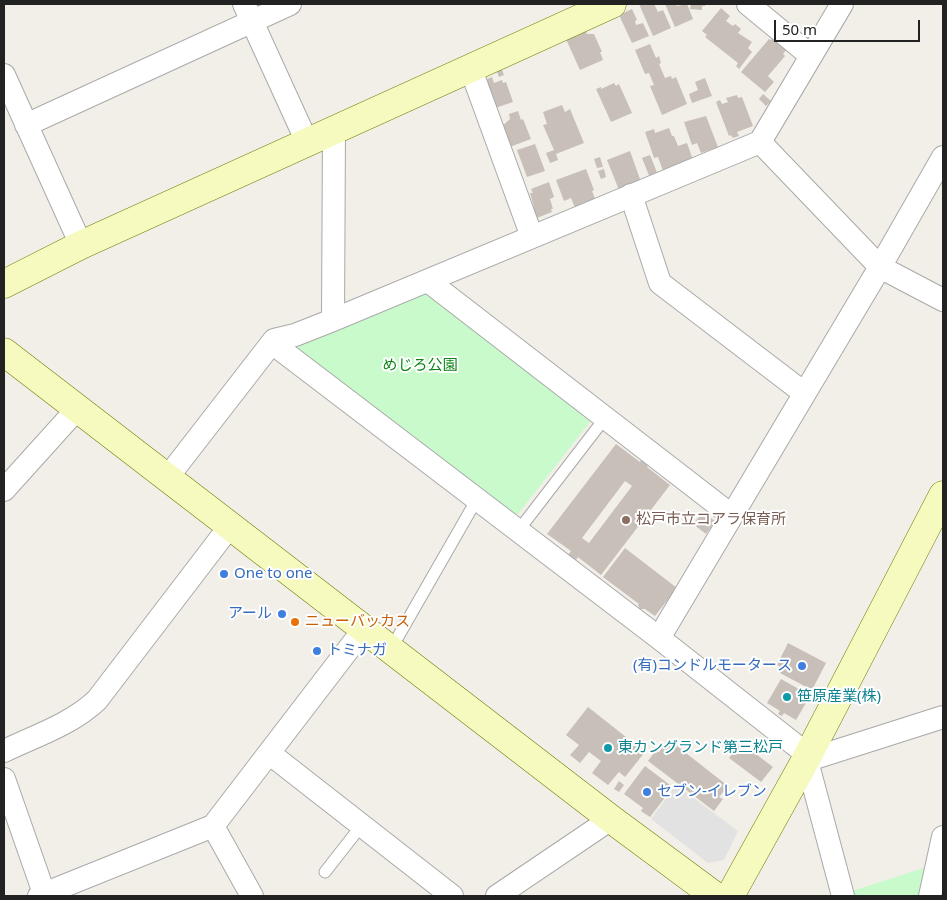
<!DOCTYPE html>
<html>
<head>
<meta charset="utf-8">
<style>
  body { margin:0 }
  #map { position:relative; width:947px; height:900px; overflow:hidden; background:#f2efe9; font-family:"Noto Sans",sans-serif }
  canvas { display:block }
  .frame { position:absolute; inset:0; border:5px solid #222; pointer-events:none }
  .scale { position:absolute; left:774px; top:20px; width:146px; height:22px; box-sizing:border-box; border:2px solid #222; border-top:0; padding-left:6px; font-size:15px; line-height:18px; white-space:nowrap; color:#222; -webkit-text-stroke:4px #fff; paint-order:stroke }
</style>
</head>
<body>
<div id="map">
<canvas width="947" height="900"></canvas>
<div class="frame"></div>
<div class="scale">50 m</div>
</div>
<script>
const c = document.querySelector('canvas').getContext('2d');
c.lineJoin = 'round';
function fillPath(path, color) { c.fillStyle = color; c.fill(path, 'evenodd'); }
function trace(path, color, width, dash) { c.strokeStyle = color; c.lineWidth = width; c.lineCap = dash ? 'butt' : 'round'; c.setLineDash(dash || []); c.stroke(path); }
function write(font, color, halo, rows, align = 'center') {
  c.font = font + ' "Noto Sans","Noto Sans JP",sans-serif'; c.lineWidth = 4; c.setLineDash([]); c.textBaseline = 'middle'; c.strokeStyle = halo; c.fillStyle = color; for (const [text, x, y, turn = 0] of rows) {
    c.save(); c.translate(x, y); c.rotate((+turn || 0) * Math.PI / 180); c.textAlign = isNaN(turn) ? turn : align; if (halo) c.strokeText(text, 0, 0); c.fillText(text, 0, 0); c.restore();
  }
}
const park = new Path2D(`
  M421,293L432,297L588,416L590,422L518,514H512L297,352L301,340Z
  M927,867L923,896H854L852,891Z`);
const parking = new Path2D(`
  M676,785L738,831L724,860L708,863L651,819Z`);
const building = new Path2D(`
  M639,4H654L658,12L663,10L671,28L653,36Z
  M665,4H676L677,6L687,4L693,19L675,27Z
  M691,4H705V6H702V10L690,9Z
  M721,8L730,16L726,21L733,26L735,24L741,29L738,33L752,42L748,48L752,52L739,69L736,66L738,63L705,37L707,35L702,31Z
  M632,9L637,20L635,21L636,25L643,23L649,36L632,43L619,15Z
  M586,31L587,34H594L602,52H600L603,60L580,70L565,37L575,33L576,36Z
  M774,37L787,49L783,54L785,56L768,76L774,82L765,92L741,72L769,39L771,40Z
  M650,44L656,58L659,56L661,63L659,64L665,78L671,76L672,79L676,77L687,104L662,115L650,86L654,85L649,73L645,74L635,50Z
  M501,67L504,75L499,77L496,69Z
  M492,77L494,83L502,80L503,83L506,82L513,102L492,109L483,83L488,82L487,79Z
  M705,78L712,96L692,103L689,94L698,90L695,82Z
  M614,83L616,86L619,84L632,113L611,122L596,89L601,87V89Z
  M763,94L771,101L766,106L759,99Z
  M737,95L738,98L742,97L753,126L737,132L739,136L733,138L731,135L729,136L716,102L720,100L722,104L728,102L726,98Z
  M562,105L565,112L570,109L584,143L556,154L558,160L550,163L546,153L554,150L543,125L547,124L543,112Z
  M518,111L521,120L523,119L531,139L507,148L500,128L510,119L509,114Z
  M706,116L718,147L701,153L697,143L692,145L684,122Z
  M669,128L672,136H674L678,146L687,143L693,160L663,171L658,157L654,158L645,132L654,129L655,133Z
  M535,144L545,171L527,177L517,150Z
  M630,151L641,182L619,190L607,160Z
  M650,155L658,175L650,178L642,158Z
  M600,157L603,167L597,168L594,159Z
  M586,169L594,190L592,191L596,201L575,208L571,198L564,201L556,180Z
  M604,169L606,177L601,179L598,171Z
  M549,182L554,197L550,199L553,209H551L552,212L534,219L531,208L534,207L530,193H533L531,189Z
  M616,444L640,462L642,459L649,464L647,467L670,485L601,575L578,557L576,560L568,555L571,551L547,534ZM625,481L632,486L589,543L582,538Z
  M703,512L715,521L706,534L693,524Z
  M625,548L677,588L655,616L645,609H640L638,605L639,604L603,577Z
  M788,643L826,663L812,690L780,673L783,668L777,665Z
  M781,679L806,693L802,701L806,703L796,720L784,713L782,716L778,714L780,711L767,703Z
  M588,707L645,752L625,777L619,772L608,785L592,773L601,761L589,752L580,763L570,755L579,745L566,735Z
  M668,739L728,786L719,797L723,799L714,811L648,761L656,750L659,752Z
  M740,744L747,750L748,748L773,767L761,782L729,758Z
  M645,766L670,785L667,788L670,791L650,817L641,811L643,808L624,794Z
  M619,781L624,785L619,792L614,789Z`);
const lane = new Path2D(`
  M518,531L605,418
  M391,649L477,499
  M325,872L361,826`);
const street = new Path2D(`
  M244,4L307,142
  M748,4L811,56
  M842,4L760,142L880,267L943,300
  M470,67L532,237
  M4,75L81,245
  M26,125L290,4
  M631,195L660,283L804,393
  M428,281L731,515
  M333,320L334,130
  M272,343L659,638L808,755
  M167,478L274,340L295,335L333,320L760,142
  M4,490L77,409
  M659,638L880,267L943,157
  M4,751C35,736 72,724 97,700L230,526
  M269,753L452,896
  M805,761L943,717
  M807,761L843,896
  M4,779L45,896
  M213,826L252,896
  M39,896L213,826L364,629
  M497,896L611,819
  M930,896L943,837`);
const secondary = new Path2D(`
  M4,284L81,245L612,4
  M4,352L611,819L715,896
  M730,896L805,761L943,495`);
const markers = [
  [626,520,5,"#8d6e63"],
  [224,574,5,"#3f7fe0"],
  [282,614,5,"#3f7fe0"],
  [295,622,5,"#e8710a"],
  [317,651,5,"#3f7fe0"],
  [802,666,5,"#3f7fe0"],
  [787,697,5,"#0f9aa8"],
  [608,748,5,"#0f9aa8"],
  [647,792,5,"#3f7fe0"]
];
const parkNames = [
  ["めじろ公園",420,366]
];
const educationNames = [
  ["松戸市立コアラ保育所",636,520]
];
const shopNames = [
  ["One to one",234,574],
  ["アール",272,614,"right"],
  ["トミナガ",327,651],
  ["(有)コンドルモータース",792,666,"right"],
  ["セブン-イレブン",657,792]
];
const foodNames = [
  ["ニューバッカス",305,622]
];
const cultureNames = [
  ["笹原産業(株)",797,697],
  ["東カングランド第三松戸",618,748]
];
fillPath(park, '#c8facc');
fillPath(parking, '#e2e2e2');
fillPath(building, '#c7bfb8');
trace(lane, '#a9a9a9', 13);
trace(street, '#a9a9a9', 24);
trace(secondary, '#707d05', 29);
trace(lane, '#fff', 11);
trace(street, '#fff', 22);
trace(secondary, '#f7fabf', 28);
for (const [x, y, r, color] of markers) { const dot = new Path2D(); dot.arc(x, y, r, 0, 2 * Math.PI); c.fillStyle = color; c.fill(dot); trace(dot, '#fff', 2); }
write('15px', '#0c8416', '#fff', parkNames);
write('15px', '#785e54', '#fff', educationNames, 'left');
write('15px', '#366cbe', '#fff', shopNames, 'left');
write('15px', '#c56008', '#fff', foodNames, 'left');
write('15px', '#0d838f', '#fff', cultureNames, 'left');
</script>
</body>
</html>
